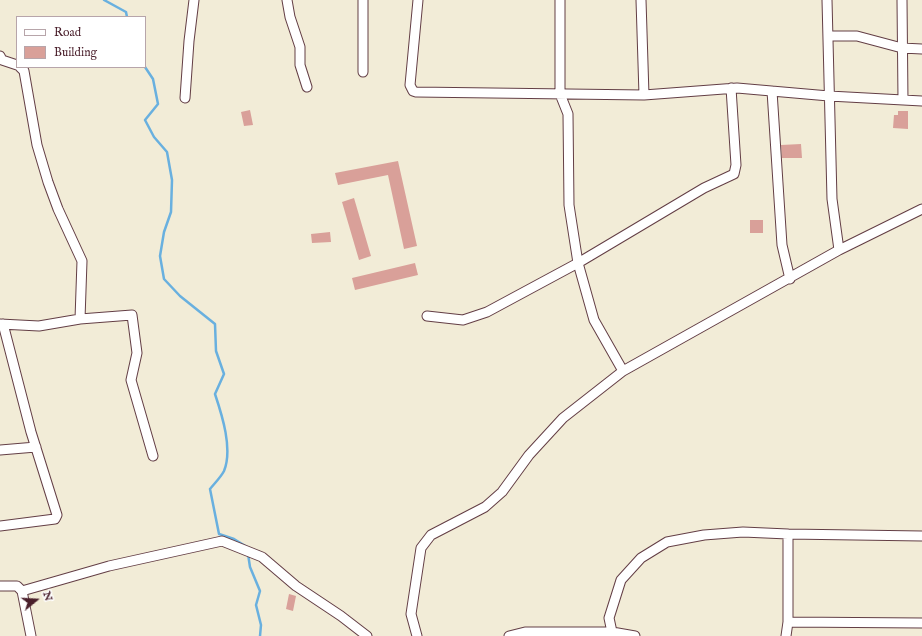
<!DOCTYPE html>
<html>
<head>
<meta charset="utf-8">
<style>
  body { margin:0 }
  #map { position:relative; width:922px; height:636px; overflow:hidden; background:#f2ecd7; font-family:"IM FELL English",serif }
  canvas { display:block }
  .legend { position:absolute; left:16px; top:16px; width:130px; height:52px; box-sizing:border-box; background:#fff; border:1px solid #b7a5aa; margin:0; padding:5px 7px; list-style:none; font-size:12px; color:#4a1f2b }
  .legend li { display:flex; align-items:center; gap:8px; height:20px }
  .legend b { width:20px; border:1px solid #b7a5aa }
  .north { position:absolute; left:16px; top:580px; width:40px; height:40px; -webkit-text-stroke:3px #fff; paint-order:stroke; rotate:72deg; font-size:11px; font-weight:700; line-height:16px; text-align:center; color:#4a1f2b }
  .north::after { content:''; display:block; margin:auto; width:14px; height:18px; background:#4a1f2b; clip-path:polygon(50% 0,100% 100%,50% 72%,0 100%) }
</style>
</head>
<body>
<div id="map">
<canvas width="922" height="636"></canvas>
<ul class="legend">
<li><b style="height:5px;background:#fff"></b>Road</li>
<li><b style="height:11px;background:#d9a099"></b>Building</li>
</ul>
<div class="north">N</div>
</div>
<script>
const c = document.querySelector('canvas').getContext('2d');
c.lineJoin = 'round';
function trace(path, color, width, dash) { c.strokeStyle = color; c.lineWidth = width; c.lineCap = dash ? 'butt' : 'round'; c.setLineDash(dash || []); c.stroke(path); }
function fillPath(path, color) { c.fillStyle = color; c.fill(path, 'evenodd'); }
const stream = new Path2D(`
  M104,0L126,12L127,17
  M145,67L153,79L158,104L145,120L154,137L167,152L172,180L171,212L164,232L160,256L164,279L180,296L215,324L216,351L224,374L215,394C222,415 233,449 224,471C221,477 214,484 210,489L219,534L234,539L247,547
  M248,554L250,567L260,591L256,605L261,625L260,636`);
const building = new Path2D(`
  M250,110L253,125L244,126L241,112Z
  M898,111H908V129L893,128L894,115H898Z
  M801,144L802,158H782L781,145Z
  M398,161L417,246L404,249L388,175L338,185L335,173Z
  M354,198L371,256L359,260L342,202Z
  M750,220H763V233H750Z
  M330,232L331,242L312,243L311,234Z
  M415,263L418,275L355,290L352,278Z
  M289,594L296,596L293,611L286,609Z`);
const street = new Path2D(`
  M287,0L290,17L300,47V65L307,87
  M418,0L410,85L413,91L416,92L644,95L737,88L829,96L922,101
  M560,0V94L568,114L569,205L578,263L594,320L623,371
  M641,0L644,95
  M827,0L832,199L839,250
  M902,0L903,100
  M828,36H857L902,48L922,49
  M0,56L2,60L17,65
  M20,67L24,71L37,145L48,182L58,209L82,261L80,319
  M363,72V0
  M772,91L782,245L790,279
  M185,98L189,41L194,0
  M427,316L463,320L487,312L578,263L704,188L734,174L736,165L731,88
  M0,324L39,326L80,319L132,315L137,353L131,380L153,456
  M0,450L36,447
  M0,526L55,519L57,515L31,432L3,324
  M922,536L788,534V622L922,623
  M0,586H17L22,591L109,566L222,541L262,557L296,586L341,616L367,636
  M22,591L31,636
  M417,636L411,614L421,548L431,535L485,507L502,492L529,455L563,418L623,371L839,250L922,209
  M509,636L525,632H612
  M635,636L612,632L609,618L621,580L641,558L667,542L704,535L743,532L788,534
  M786,636L788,622`);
trace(stream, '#69b0df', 2.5);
fillPath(building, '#d9a099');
trace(street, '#633e45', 11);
trace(street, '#fff', 9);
</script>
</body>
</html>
